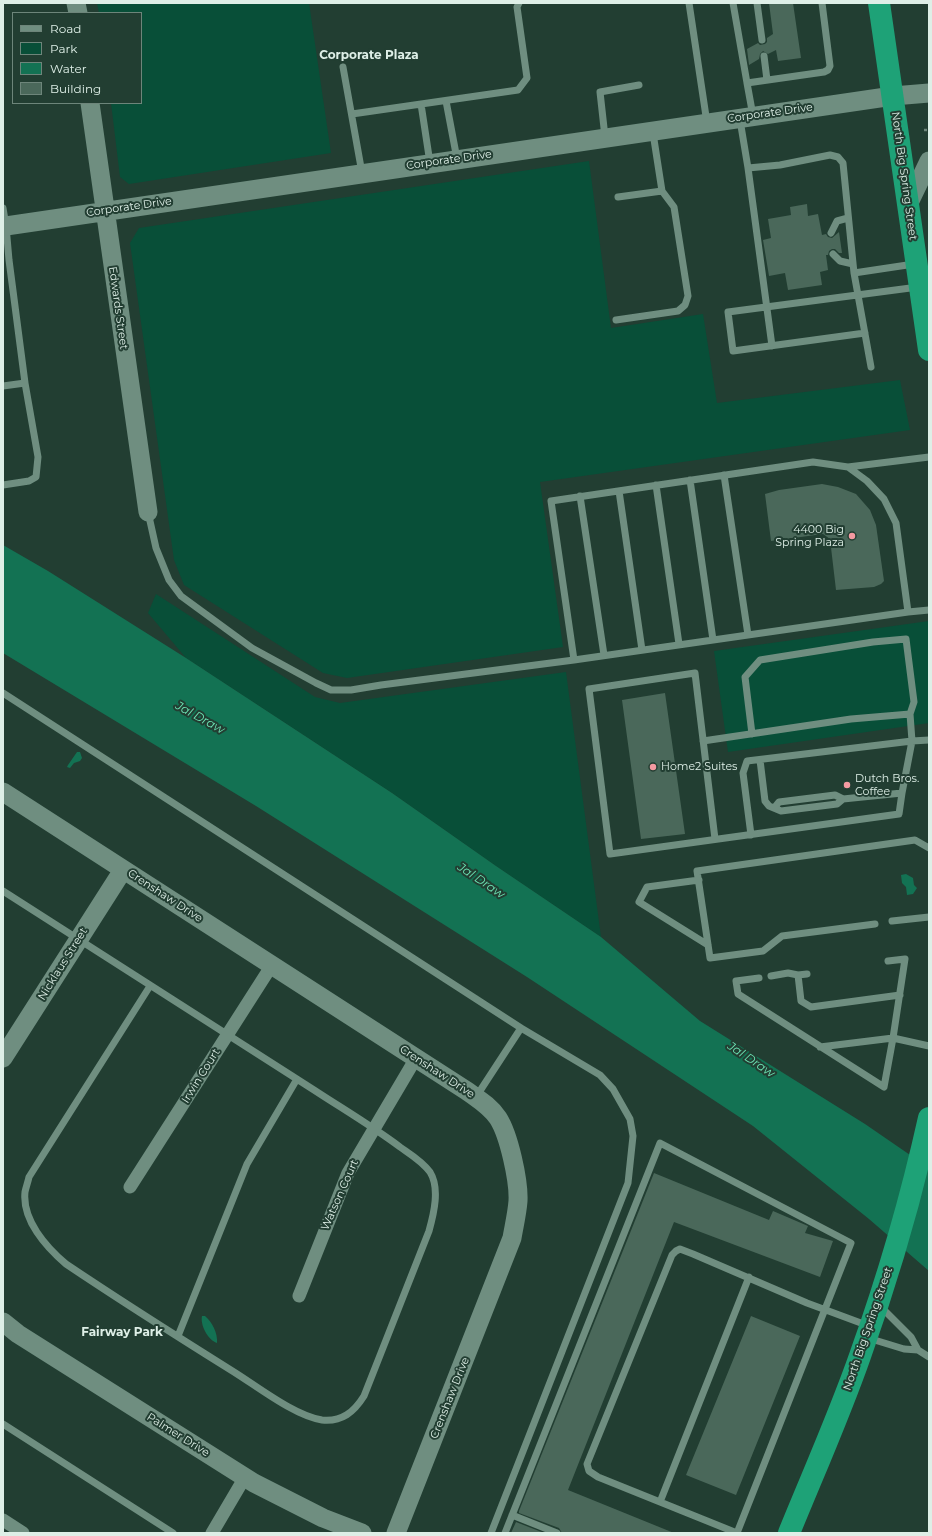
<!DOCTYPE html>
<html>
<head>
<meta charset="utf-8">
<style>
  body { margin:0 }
  #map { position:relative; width:932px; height:1536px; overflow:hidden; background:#223e32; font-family:Montserrat,sans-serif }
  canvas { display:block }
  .frame { position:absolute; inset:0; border:4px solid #deefe7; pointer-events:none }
  .legend { position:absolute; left:12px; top:12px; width:130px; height:92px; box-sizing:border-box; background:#223e32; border:1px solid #6d857a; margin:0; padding:5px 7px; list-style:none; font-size:12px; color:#deefe7 }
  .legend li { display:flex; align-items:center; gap:8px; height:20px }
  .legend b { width:20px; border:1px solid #6d857a }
</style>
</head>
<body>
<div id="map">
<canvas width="932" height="1536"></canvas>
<div class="frame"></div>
<ul class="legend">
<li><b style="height:5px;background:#6f8e80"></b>Road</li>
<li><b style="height:11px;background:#084f38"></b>Park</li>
<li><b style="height:11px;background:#137253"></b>Water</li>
<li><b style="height:11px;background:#4a685a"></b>Building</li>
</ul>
</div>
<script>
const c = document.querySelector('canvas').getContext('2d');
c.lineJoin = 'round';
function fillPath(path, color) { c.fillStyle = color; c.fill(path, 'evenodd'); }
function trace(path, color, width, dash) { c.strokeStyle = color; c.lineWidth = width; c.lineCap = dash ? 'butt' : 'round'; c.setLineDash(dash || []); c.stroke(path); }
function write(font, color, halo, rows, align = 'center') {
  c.font = font + ' Montserrat,sans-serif'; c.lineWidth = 4; c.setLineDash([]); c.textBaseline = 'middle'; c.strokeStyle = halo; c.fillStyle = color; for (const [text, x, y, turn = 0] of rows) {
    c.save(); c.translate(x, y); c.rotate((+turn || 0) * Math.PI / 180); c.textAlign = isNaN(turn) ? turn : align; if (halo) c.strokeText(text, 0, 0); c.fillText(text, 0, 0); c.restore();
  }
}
const green = new Path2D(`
  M97,3H309L331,153L129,184L120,177L111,103H141V13H99Z
  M589,161L611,328L703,314L717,403L900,380L910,430L540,482L563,647L347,678L323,673L184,585L174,560L130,243L139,228Z
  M156,594L315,697L340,703L566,672L601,937L496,866L392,793L186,658L148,613Z
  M929,621V723L728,752L714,651Z`);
const water = new Path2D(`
  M3,545L48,571L186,658L392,793L496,866L601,937L700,1021L865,1124L929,1168V1271L869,1219L753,1126L527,977L256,806L3,653Z
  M77,752H80L82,758L80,761L74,763L70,768L67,767L68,765Z
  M906,874L913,878L914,885L917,888L913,894L907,895L906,887L902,883L901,875Z
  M202,1316H205C212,1322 218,1333 217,1343C208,1340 200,1325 202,1316Z`);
const building = new Path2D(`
  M769,3H793L801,58L778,61L776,50L768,54L763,51L760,54L759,59L749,65L747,49L758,43L760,45L765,44L767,42V38L773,34Z
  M807,204L808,216L818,214L822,235L826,234L828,237L832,238L839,232L842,253H839L835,249H832L829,251L828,255H826L828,270L820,272L822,285L788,290L785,273L769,276L763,240L771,238L768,219L791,215L790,207Z
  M822,484L838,487L856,494L870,510L876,525L884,581L881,584L874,587L836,590L830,539L823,534L771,541L765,494L779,490Z
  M665,693L685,834L641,839L622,700Z
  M654,1173L769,1220L773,1211L808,1226L805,1233L833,1241L820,1277L674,1222L568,1490L674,1533H562L559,1528L519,1513V1511Z
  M751,1316L800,1336L736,1495L686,1475Z
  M516,1522L544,1533H511Z`);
const path = new Path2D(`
  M924,130H929`);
const lane = new Path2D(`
  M689,3L707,123
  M733,3L747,83
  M757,3L762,40
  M764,56L767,80
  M343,67L362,173
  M446,101L457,159
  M421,104L430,163
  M352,114L518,90L527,78L517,7L519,3
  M753,116L747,83L824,72L828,70L830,66L822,3
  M740,120L748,168L780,165L830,155L838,157L843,163L854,273L871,367
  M605,137L600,92L639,85
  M748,168L772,346
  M618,197L662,191
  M3,208L6,226L9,260L25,383L3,386
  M831,233L837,221L848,218
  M833,254L840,261L853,264
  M854,273L914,264
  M616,320L678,311L685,305L688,296L674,207L662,191L653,133
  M865,333L733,351L728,312L918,287
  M929,457L848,467L867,481L884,499L896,523L908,612L929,610
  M724,475L748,635
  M690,480L713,640
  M3,485L29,481L36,477L38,457L25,383
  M656,485L679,644
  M619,491L642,650
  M580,496L604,655
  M148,512L156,548L169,580L181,596L252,648L316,683L331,690H351L381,685L574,660L908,612
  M574,660L551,501L813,462L848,467
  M3,693L521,1028L476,1097
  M752,734L745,677L760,660L873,642L906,639L914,702L910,714
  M703,741L851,719L910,714L912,741L747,761L743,773L751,835
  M760,760L765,801L769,806L781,811L837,804L843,799L902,793
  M775,807L779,802L835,795L843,799
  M715,839L695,673L589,689L610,854L899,814L902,793L912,741L929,740
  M699,880L647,887L639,902L708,945
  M3,891C106,958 210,1024 314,1090C343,1109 372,1126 400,1147C410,1154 422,1161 430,1172C440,1188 434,1213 429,1231L364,1396C354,1412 342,1422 322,1420C295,1416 258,1387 234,1372C178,1337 121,1301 66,1264C46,1247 22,1220 25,1192C26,1187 28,1182 29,1177L150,986
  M892,921L929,917
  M875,924L782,936L763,951L710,958L697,871L915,840L929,848
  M798,975L801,1001L811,1007L900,995
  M771,976L788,973L798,975L807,974
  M759,978L736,981L738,994L884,1087L893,1038L905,959L888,961
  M820,1047L893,1038L929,1046
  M880,1306L911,1337L918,1350L929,1357
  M178,1336L247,1164L297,1079
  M868,1338L904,1349L918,1350
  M3,1424L173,1533
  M660,1502L749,1277
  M512,1515L557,1533
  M491,1533L628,1183L633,1136L630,1119L613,1089L600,1075L521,1028
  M505,1533L660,1143L851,1243L737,1533
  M737,1533L598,1477L589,1471L587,1464L672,1255L676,1251L680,1249L693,1254L807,1303L869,1326`);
const street = new Path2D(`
  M130,1187L272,965
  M299,1296L348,1173L416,1058
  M3,1520L23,1533
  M212,1533L245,1477`);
const secondary = new Path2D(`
  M76,3L78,13
  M90,103L148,512
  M908,205L929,161
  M6,226L893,96L929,93
  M3,792L467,1091C478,1099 490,1106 498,1118C509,1135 519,1181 518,1201C517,1214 514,1226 512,1238L396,1533
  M3,1058L123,870
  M3,1322L18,1334L254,1483L323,1518L362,1533`);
const highway = new Path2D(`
  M879,3L929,350
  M789,1533C813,1474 839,1416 860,1356C888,1278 911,1199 929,1118`);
const markers = [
  [852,536,4,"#f49aa1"],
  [653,767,4,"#f49aa1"],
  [847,785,4,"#f49aa1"]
];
const streetNames = [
  ["Corporate Drive",770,113,-8],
  ["Corporate Drive",449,160,-8],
  ["North Big Spring Street",904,176,82],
  ["Corporate Drive",129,207,-8],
  ["Edwards Street",118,308,82],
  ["Crenshaw Drive",165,896,33],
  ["Nicklaus Street",63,964,-58],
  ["Crenshaw Drive",437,1072,33],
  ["Irwin Court",201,1076,-58],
  ["Watson Court",340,1195,-66],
  ["North Big Spring Street",868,1329,-71],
  ["Crenshaw Drive",450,1398,-68],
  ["Palmer Drive",178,1435,32]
];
const poiNames = [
  ["4400 Big",844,530,"right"],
  ["Spring Plaza",844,543,"right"],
  ["Home2 Suites",661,767],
  ["Dutch Bros.",855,779],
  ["Coffee",855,792]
];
const neighbourhoodNames = [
  ["Corporate Plaza",369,55],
  ["Fairway Park",122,1332]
];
const waterNames = [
  ["Jal Draw",200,718,29],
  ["Jal Draw",481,881,34],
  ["Jal Draw",751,1060,34]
];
fillPath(green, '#084f38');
fillPath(water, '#137253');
fillPath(building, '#4a685a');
trace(path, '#6e857b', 2.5, [3, 2]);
trace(lane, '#6f8e80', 7);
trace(street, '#6f8e80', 13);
trace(secondary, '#6f8e80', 19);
trace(highway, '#1ea277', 22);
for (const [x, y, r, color] of markers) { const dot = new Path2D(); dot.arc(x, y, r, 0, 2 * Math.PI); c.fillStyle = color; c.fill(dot); trace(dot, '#223e32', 1.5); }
write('11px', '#deefe7', '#223e32', streetNames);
write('11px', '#deefe7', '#223e32', poiNames, 'left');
write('bold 12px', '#deefe7', '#223e32', neighbourhoodNames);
write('italic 12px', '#6ce2b3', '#223e32', waterNames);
</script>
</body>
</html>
